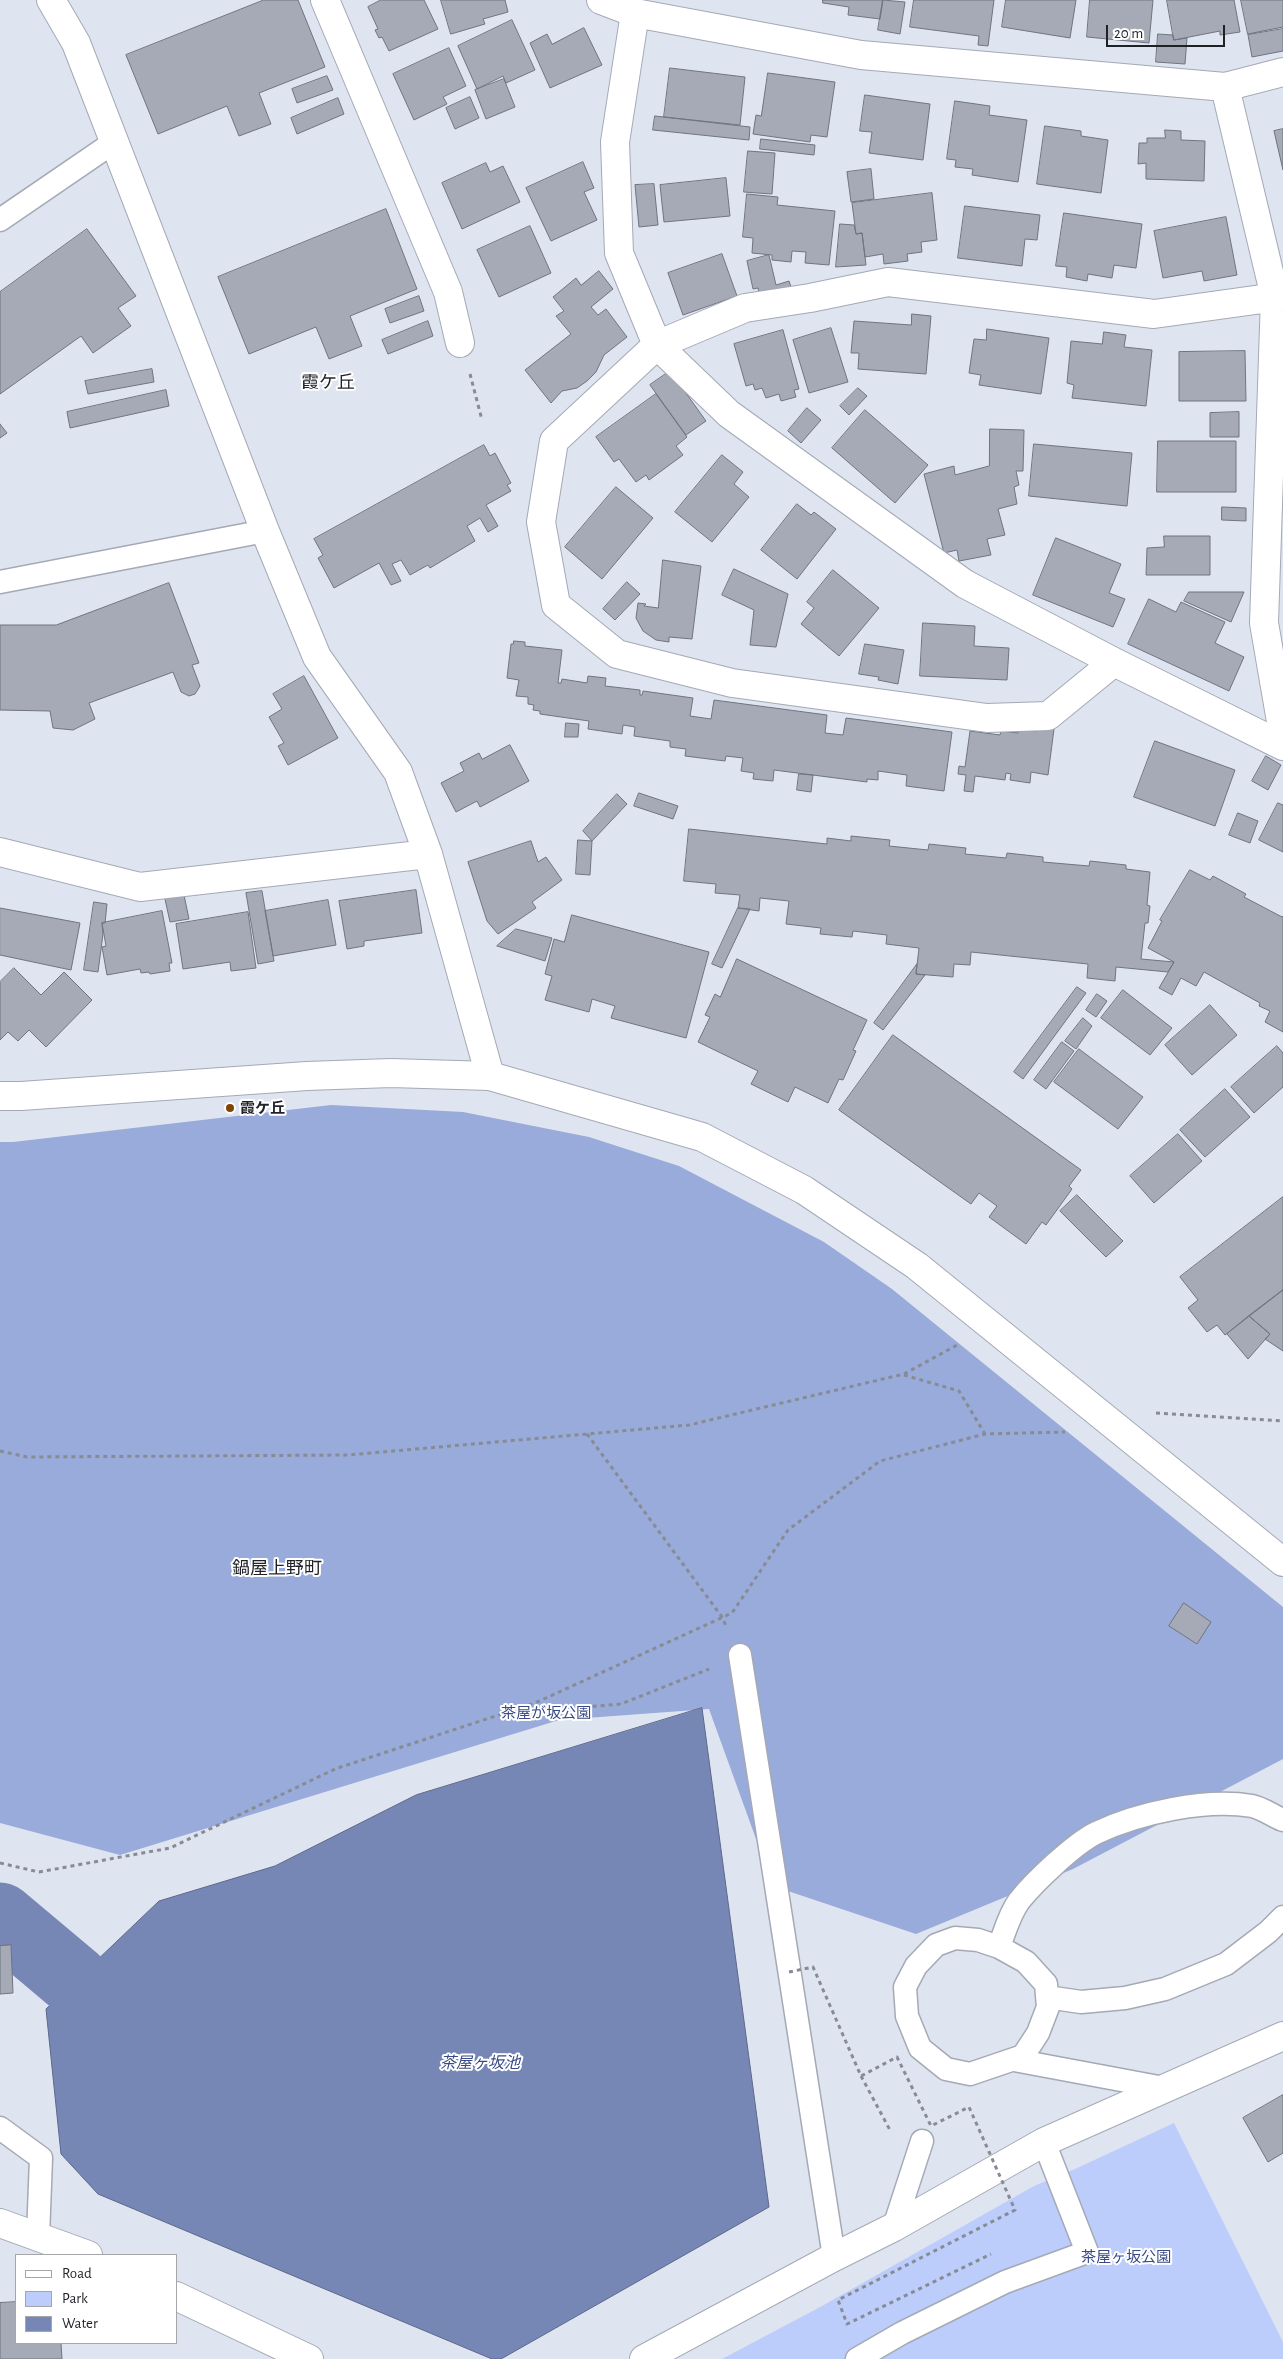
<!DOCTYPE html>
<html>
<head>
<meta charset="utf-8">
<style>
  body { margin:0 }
  #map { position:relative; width:1283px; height:2359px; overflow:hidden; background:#dfe4f1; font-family:"Alegreya Sans",sans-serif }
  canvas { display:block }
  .legend { position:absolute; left:15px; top:2254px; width:162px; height:90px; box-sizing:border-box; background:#fff; border:1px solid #a5a6a8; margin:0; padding:6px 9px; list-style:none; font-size:15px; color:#1f2126 }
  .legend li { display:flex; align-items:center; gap:10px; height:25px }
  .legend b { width:25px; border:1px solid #a5a6a8 }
  .scale { position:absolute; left:1106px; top:25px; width:119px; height:22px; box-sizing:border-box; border:2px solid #1f2126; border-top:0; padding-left:6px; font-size:15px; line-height:18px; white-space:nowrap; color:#1f2126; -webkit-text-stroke:4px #fff; paint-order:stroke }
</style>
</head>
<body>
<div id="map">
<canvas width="1283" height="2359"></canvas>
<ul class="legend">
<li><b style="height:6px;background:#fff"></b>Road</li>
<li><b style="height:14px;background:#bdcdfb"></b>Park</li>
<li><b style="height:14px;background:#7787b5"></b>Water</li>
</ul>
<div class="scale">20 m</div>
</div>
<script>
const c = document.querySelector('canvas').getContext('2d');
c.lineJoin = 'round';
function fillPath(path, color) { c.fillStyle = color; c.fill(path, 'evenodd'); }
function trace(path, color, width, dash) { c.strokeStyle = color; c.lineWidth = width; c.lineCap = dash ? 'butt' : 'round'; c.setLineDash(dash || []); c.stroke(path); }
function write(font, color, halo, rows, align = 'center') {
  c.font = font + ' "Alegreya Sans","Noto Sans JP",sans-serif'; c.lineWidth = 4; c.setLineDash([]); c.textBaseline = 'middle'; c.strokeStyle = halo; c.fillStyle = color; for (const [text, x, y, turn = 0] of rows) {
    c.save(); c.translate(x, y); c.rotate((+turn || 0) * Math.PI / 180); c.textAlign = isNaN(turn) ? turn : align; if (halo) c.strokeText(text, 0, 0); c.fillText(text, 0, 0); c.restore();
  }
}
const green = new Path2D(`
  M1174,2123L1283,2342V2359H722L822,2306L1034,2186L1075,2169Z`);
const forest = new Path2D(`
  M331,1105L463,1112L589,1137L679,1166L824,1242L892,1289L1283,1607V1759L1073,1869L916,1934L773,1886L709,1709L559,1720L120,1855L0,1823V1142H13Z`);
const water = new Path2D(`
  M702,1708L769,2207L501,2359H492L98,2194L61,2154L46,2009L159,1901L275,1866L416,1795Z`);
const river = new Path2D(`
  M0,1918L75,1981`);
const building = new Path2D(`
  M264,0H298L325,67L259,93L271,124L239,136L227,106L158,134L126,55Z
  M381,0H424L438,29L389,51L382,37L379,38L375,30L378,29L368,7Z
  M441,0H505L508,12L483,19L485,24L451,34Z
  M823,0H883L880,19L848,15L849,7L823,3Z
  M883,0L905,2L900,34L878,30Z
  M914,0H994L988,46L978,45L979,36L910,27Z
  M1006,0H1076L1070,38L1002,27Z
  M1090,0H1153L1149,43L1087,37Z
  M1167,0H1234L1240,32L1220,35V31L1174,40Z
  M1241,0H1283V27L1248,34Z
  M512,20L535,70L506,83L503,76L477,89L458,46Z
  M584,28L602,65L550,88L530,43L547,34L552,44Z
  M1283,29V51L1252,57L1248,35Z
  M1158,34L1173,35L1174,40L1187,38L1185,64L1156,62Z
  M449,48L466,86L443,97L447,104L414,120L393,74Z
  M670,68L745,77L740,125L664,117Z
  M768,73L835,82L827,137L811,135L810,142L753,134L756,115L761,116Z
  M327,76L333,90L297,103L292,89Z
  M504,79L515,107L486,119L475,90Z
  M865,95L930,104L923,160L869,153L872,132L860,131Z
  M470,97L479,118L455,129L446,108Z
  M338,98L344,114L297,134L291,118Z
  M955,101L990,106L989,115L1027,120L1018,182L972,175L973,169L955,167L956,160L947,159Z
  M655,116L750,127L749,140L653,130Z
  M1045,126L1081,131V136L1108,140L1101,193L1037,184Z
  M1283,129V170L1274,131Z
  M1165,130L1181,131V140L1205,141L1204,181L1146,179V163L1138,164L1139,143H1147V138H1165Z
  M761,139L815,145L814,155L760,149Z
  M748,151L775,153L772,194L744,192Z
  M583,162L594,188L584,192L597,220L551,241L526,188Z
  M486,163L490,172L503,166L520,202L462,229L442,183Z
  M871,169L874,199L851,202L847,172Z
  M726,178L730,216L664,222L660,185Z
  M654,184L658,225L639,227L635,185Z
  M932,193L937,240L921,242L922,252L907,254L908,261L884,264L883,254L865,257L862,233L856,234L852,203Z
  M747,194L778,197L777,205L835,211L829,265L805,263L806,252L792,251L791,262L772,260V255L752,253L753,238L743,237Z
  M965,206L1040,215L1037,240L1025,239L1022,266L958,258Z
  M386,209L417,289L350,316L362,346L329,359L316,327L249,354L218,277Z
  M1064,213L1142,224L1136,268L1114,265L1112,278L1088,274L1087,281L1066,277L1067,267L1056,266Z
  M1226,217L1237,275L1204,281L1202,271L1163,278L1154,231Z
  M840,224L854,225L856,234L862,233L866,265L836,267Z
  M530,226L551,273L499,297L477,250Z
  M87,229L136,296L118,308L131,326L93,353L81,336L0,394V292Z
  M722,254L737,296L683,315L668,273Z
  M769,255L776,285L789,281L792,290L760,297L758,288L753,289L747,261Z
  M599,271L613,289L591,307L598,315L606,309L627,337L604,355L596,372L587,381L577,388L562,391L551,403L525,370L571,334L556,316L564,311L553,297L576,278L581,285Z
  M419,296L424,311L390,323L385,309Z
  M912,314L931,316L926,374L858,369L859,353H851L854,321L911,325Z
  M428,321L433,336L388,354L382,340Z
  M831,328L848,382L809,393L793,340Z
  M987,329L1049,338L1041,394L979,385L981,375L969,373L974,339L986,340Z
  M783,330L799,389L794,390L796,397L781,401L779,394L766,398L762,388L755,390L753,384L746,386L734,344Z
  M1104,332L1126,335L1124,347L1152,350L1146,406L1072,398L1074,385L1067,383L1071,341L1102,344Z
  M1245,351L1246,401H1179V352Z
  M152,369L154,382L88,394L85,381Z
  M670,371L706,421L686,435L650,385Z
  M858,388L867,396L849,415L840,406Z
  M166,390L169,406L70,428L67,412Z
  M656,394L687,437L676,446L683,455L649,480L646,475L636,482L619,459L614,462L596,437Z
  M807,408L821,420L801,443L788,431Z
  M865,410L928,465L895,503L832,448Z
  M1239,412V437H1210V413Z
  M0,424L7,433L0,438Z
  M990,429L1024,430L1023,471H1016L1019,485L1014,487L1017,504L998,509L1005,535L987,539L991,555L959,561L957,550L944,553L924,474L954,466L955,475L989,466Z
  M1158,441H1236V492H1157Z
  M1034,444L1132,453L1127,506L1029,496Z
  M484,445L490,456L495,453L511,483L507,485L511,491L486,505L498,526L488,532L480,518L467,526L475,541L430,568L428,565L410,575L401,560L392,564L401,581L391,585L379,563L334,588L318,558L323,555L314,539Z
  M722,455L743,472L734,484L749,497L712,542L675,512Z
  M616,487L653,518L602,579L565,547Z
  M797,504L811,515L814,512L836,529L797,579L761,550Z
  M1222,507L1246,508V521L1222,520Z
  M1164,536H1210V575H1146L1147,548L1164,547Z
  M1056,538L1121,564L1109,593L1125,599L1113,627L1033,595Z
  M663,560L701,566L692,639L669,637V642L656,640L643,631L636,618L638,603L646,604L644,606L658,608Z
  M734,569L788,594L776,647L750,645L754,610L722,595Z
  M833,570L879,608L839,656L801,624L814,608L807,602Z
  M627,582L640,594L615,620L603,609Z
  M169,583L199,663L192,665L200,686L195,694L189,696L181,692L173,672L89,703L95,719L73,730L53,728L50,711L0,710V625H56Z
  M1189,592H1244L1231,622L1184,601Z
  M1149,599L1176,612L1181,602L1225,622L1215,643L1244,657L1229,691L1128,644Z
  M923,623L975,626L974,646L1009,648L1007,680L920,676Z
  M514,641L525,642V646L562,650L558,683H561L562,679L587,683L588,676L606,678L605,686L640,690V695H642L643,691L693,698L690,716L711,719L714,700L827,715L825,733L843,735L846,718L952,732L944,791L906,786L907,775L878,771V780L867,779V782L774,770L773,781L753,779L754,773L741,771L743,758L726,756L725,761L685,756L686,749L670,747V741L634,736L635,727L623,725L622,734L588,729L589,721L540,714V711L533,710L534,705L528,704V697L516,696L519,680L507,678L511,644H513Z
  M865,644L904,650L898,684L878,680L879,677L859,674Z
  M304,676L338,738L288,765L278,746L284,743L269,717L282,709L273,694Z
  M566,723L579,724L578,737H565Z
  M1036,727L1054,729L1048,775L1031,772L1030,783L1010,780L1011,774L1006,773L1005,780L975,776L973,792L964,791L966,775L958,774L959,766L965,767L970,731L1000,735L1001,731L1018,733L1019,728L1036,731Z
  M1155,741L1235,770L1215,826L1134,797Z
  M510,745L529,781L480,807L477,801L456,812L441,783L464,771L460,763L479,753L482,759Z
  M1266,756L1281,765L1268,790L1252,781Z
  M799,774L813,775L811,792L797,790Z
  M639,793L678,806L673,819L634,806Z
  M617,794L627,804L592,841L583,831Z
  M1278,803L1283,805V852L1259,840Z
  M1238,813L1258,821L1250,843L1229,835Z
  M689,829L827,844V838L851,841V836L890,840L889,846L928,850L929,844L966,848L965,854L1006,858L1007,853L1043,857V862L1089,866L1090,861L1126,865V869L1150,872L1147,905L1150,906L1148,923H1145L1141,959L1174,962L1168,972L1116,967L1115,981L1087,978L1088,964L971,952L970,965L954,964L953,977L916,974L919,948L886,944L887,935L853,931L852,937L820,934L821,928L786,924L789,901L760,898L759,911L738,908L740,895L715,893L716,884L684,881Z
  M578,840L592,841L590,875L576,874Z
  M531,841L538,862L546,857L562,880L532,902L536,908L498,934L487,921L468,862Z
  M1190,870L1210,880L1213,876L1246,894L1244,897L1282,917L1283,916V1032L1265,1022L1270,1011L1259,1006L1260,1003L1204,972L1196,986L1181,978L1172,995L1159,988L1174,962L1148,948L1162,921L1160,920Z
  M416,890L422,933L364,941V946L347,949L339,901Z
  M262,891L274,961L258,964L246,893Z
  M184,895L189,919L170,922L165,899Z
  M328,900L336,945L273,956L265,911Z
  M94,902L107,904L105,923H102L103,934L98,972L84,970Z
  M0,908L80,923L71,970L0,955Z
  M738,908L750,909L722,968L712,964Z
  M162,911L172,963H169L170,971L150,974L149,972L141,973L140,969L107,975L102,947L106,946L102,923Z
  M248,912L256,968L231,971L230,962L183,969L176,924Z
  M572,915L709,952L686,1038L611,1018L615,1006L592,999L589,1012L545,1000L552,976L545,974L554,939L564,942Z
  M516,929L552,938L545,961L497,946Z
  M737,959L867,1020L853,1050L856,1051L843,1080L839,1079L828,1103L795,1087L788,1102L751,1084L758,1071L698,1042L710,1017L705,1015L715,994L720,997Z
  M917,964L916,974L925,975L883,1030L874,1023Z
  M14,968L41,995L64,972L92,1000L46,1047L29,1030L18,1041L8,1032L0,1040V982Z
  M1077,987L1086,993L1023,1079L1014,1072Z
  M1123,990L1172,1028L1150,1055L1101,1018Z
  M1097,994L1107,1001L1096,1017L1086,1010Z
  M1210,1005L1237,1035L1192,1075L1165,1045Z
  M1083,1018L1092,1026L1076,1049L1065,1041Z
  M893,1035L1081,1170L1069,1186L1072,1189L1046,1225L1042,1222L1026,1244L989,1217L997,1206L979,1193L971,1204L839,1110Z
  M1062,1042L1074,1051L1046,1089L1034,1080Z
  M1277,1046L1283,1053V1087L1254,1113L1231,1087Z
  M1079,1049L1143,1097L1118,1129L1054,1082Z
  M1225,1089L1250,1117L1205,1157L1180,1130Z
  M1178,1134L1202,1161L1154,1203L1130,1176Z
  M1077,1195L1123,1241L1106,1257L1060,1211Z
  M1283,1197V1290L1225,1335L1217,1325L1207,1332L1188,1308L1198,1300L1180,1277Z
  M1283,1290V1351L1265,1339L1270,1334L1249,1316Z
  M1249,1316L1270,1334L1248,1359L1227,1334Z
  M1184,1603L1211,1622L1197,1644L1169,1626Z
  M11,1945L13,1993L0,1994V1946Z
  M1283,2095V2153L1268,2162L1243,2118Z
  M16,2302V2343H61L62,2359H0V2303Z`);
const path = new Path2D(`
  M470,374L482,420
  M904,1375L959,1391L985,1434
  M1156,1413L1283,1421
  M587,1434L722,1617L726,1626
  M0,1451L27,1457L348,1455L689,1425L904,1374L959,1344
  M505,1714L621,1704L709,1669
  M0,1863L39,1872L170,1848L335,1769L535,1703L732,1613L788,1530L880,1461L985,1434L1065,1432
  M861,2076L891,2132`);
const lane = new Path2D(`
  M0,220L114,142
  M0,582L265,531
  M740,1655L834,2257
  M955,1938L978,1940L999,1947L1026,1962L1046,1984L1048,2007L1038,2033L1023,2056L970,2074L946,2069L920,2048L907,2016L905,1987L916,1966L936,1945Z
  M999,1947C1005,1931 1009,1915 1019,1901C1034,1882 1074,1844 1096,1833C1138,1813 1206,1798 1252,1806C1262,1808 1273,1816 1283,1820
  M1047,1997L1081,2002L1125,1998L1165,1989L1226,1964L1268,1932L1283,1917
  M1014,2060L1164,2088
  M0,2128L41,2158L38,2237
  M894,2227L922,2141
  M857,2359L902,2333L1005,2282L1087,2252L1044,2142`);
const street = new Path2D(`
  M51,0L76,43L265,531L317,657L398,772L428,854L490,1076
  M325,0L448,292L460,343
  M601,0L635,13L861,55L1225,87L1283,72
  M635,13L615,142L619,253L657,345L729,414L965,584L1114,662L1283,746
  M1225,87L1275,297L1264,623L1283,733
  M1114,662L1048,716L987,718L732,683L617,654L556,605L541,522L554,441L657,345L745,308L810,298L888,282L1154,314L1283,296
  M0,852L140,887L428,854`);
const secondary = new Path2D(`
  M0,1096H21L307,1076L391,1073L490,1076L702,1137L804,1190L917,1266L1283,1562
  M0,2223L88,2255
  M176,2296L309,2359
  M644,2359L834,2257L894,2227L1044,2142L1283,2036`);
const pathBridge = new Path2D(`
  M789,1972L813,1967L861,2076L897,2057L931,2126L969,2107L1015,2210L838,2300L847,2324L991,2254`);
const markers = [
  [230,1108,5,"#814400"]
];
const poiNames = [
  ["霞ケ丘",240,1108]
];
const parkNames = [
  ["茶屋が坂公園",546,1713],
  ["茶屋ヶ坂公園",1126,2257]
];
const waterNames = [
  ["茶屋ヶ坂池",480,2063]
];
const quarterNames = [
  ["霞ケ丘",328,383],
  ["鍋屋上野町",277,1569]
];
fillPath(green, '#bdcdfb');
fillPath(forest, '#99abda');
fillPath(water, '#7787b5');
trace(water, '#5d688a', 1);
trace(river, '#7787b5', 71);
fillPath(building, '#a5aab6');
trace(building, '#6f747f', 1);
trace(lane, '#a4a9b5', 25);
trace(street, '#a4a9b5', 30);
trace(secondary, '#a4a9b5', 30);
trace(path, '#878b94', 3, [4, 4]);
trace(lane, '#fff', 22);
trace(street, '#fff', 28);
trace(secondary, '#fff', 28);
trace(pathBridge, '#878b94', 3, [4, 4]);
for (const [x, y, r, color] of markers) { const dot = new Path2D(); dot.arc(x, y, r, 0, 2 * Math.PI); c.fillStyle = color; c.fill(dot); trace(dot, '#fff', 2); }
write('bold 15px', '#1f2126', '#fff', poiNames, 'left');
write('15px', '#394b87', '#fff', parkNames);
write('italic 16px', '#3a4c88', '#fff', waterNames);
write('18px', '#1f2126', '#fff', quarterNames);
</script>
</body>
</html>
